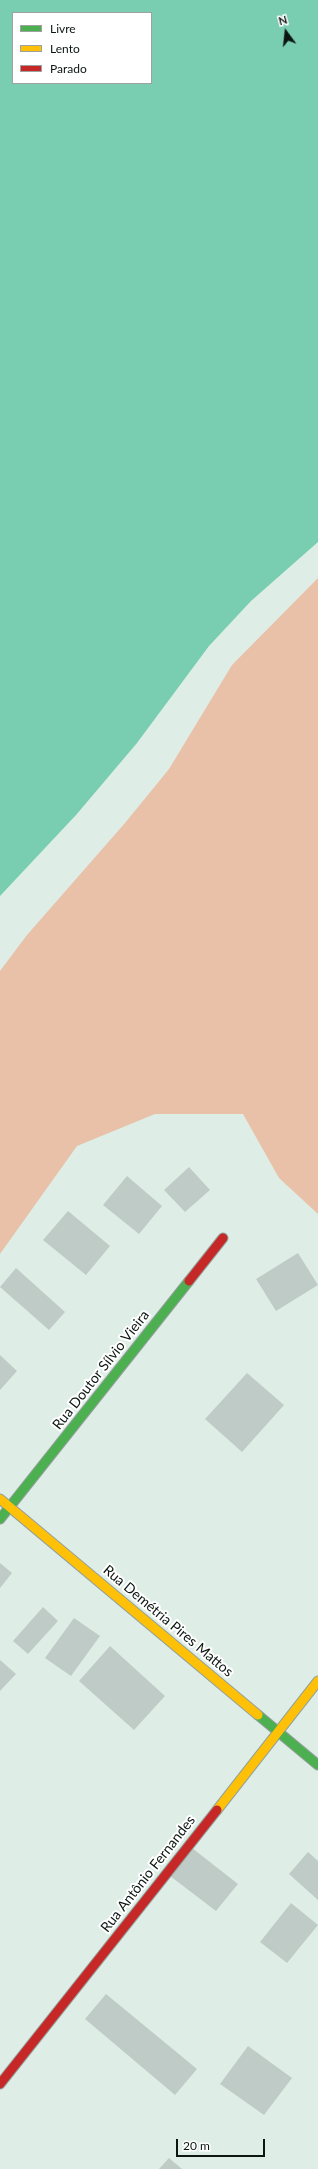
<!DOCTYPE html>
<html>
<head>
<meta charset="utf-8">
<style>
  body { margin:0 }
  #map { position:relative; width:318px; height:2169px; overflow:hidden; background:#deeee7; font-family:Lato,sans-serif }
  canvas { display:block }
  .legend { position:absolute; left:12px; top:12px; width:140px; height:72px; box-sizing:border-box; background:#fff; border:1px solid #9da2a0; margin:0; padding:5px 7px; list-style:none; font-size:12px; color:#0b1612 }
  .legend li { display:flex; align-items:center; gap:8px; height:20px }
  .legend b { width:20px; border:1px solid #9da2a0 }
  .north { position:absolute; left:266px; top:12px; width:40px; height:40px; -webkit-text-stroke:3px #fff; paint-order:stroke; rotate:345deg; font-size:11px; font-weight:700; line-height:16px; text-align:center; color:#0b1612 }
  .north::after { content:''; display:block; margin:auto; width:14px; height:18px; background:#0b1612; clip-path:polygon(50% 0,100% 100%,50% 72%,0 100%) }
  .scale { position:absolute; left:176px; top:2139px; width:89px; height:18px; box-sizing:border-box; border:2px solid #0b1612; border-top:0; padding-left:5px; font-size:12px; line-height:14px; white-space:nowrap; color:#0b1612; -webkit-text-stroke:3px #fff; paint-order:stroke }
</style>
</head>
<body>
<div id="map">
<canvas width="318" height="2169"></canvas>
<ul class="legend">
<li><b style="height:5px;background:#4caf50"></b>Livre</li>
<li><b style="height:5px;background:#ffc107"></b>Lento</li>
<li><b style="height:5px;background:#c62828"></b>Parado</li>
</ul>
<div class="north">N</div>
<div class="scale">20 m</div>
</div>
<script>
const c = document.querySelector('canvas').getContext('2d');
c.lineJoin = 'round';
function fillPath(path, color) { c.fillStyle = color; c.fill(path, 'evenodd'); }
function trace(path, color, width, dash) { c.strokeStyle = color; c.lineWidth = width; c.lineCap = dash ? 'butt' : 'round'; c.setLineDash(dash || []); c.stroke(path); }
function write(font, color, halo, rows, align = 'center') {
  c.font = font + ' Lato,sans-serif'; c.lineWidth = 4; c.setLineDash([]); c.textBaseline = 'middle'; c.strokeStyle = halo; c.fillStyle = color; for (const [text, x, y, turn = 0] of rows) {
    c.save(); c.translate(x, y); c.rotate((+turn || 0) * Math.PI / 180); c.textAlign = isNaN(turn) ? turn : align; if (halo) c.strokeText(text, 0, 0); c.fillText(text, 0, 0); c.restore();
  }
}
const forest = new Path2D(`
  M318,578V1214L279,1178L243,1114H155L77,1146L0,1254V971L27,935L125,823L169,769L232,665Z`);
const water = new Path2D(`
  M0,0H318V542L251,601L209,646L137,743L76,815L0,896ZM13,13H151V83H13Z`);
const building = new Path2D(`
  M189,1167L210,1190L185,1212L164,1190Z
  M127,1176L162,1206L139,1234L103,1205Z
  M68,1211L110,1246L86,1275L43,1240Z
  M298,1253L318,1285L276,1311L256,1279Z
  M16,1268L65,1312L49,1330L0,1287Z
  M0,1355L17,1371L0,1390Z
  M247,1373L284,1405L242,1452L205,1419Z
  M0,1563L12,1573L0,1588Z
  M43,1607L58,1621L28,1654L13,1641Z
  M74,1618L100,1636L71,1676L45,1658Z
  M110,1646L165,1696L134,1730L79,1681Z
  M0,1660L16,1674L0,1691Z
  M192,1848L238,1884L216,1911L170,1876Z
  M308,1852L318,1861V1900L289,1874Z
  M291,1903L318,1925L287,1963L260,1942Z
  M106,1994L197,2069L175,2095L85,2019Z
  M248,2046L292,2078L264,2115L220,2084Z
  M169,2158L182,2169H159Z`);
const fast = new Path2D(`
  M0,1519L189,1281
  M258,1715L318,1765`);
const slow = new Path2D(`
  M0,1499L258,1715
  M217,1810L318,1681`);
const jam = new Path2D(`
  M189,1281L223,1238
  M0,2084L217,1810`);
const streetNames = [
  ["Rua Doutor Sílvio Vieira",101,1370,-52],
  ["Rua Demétria Pires Mattos",168,1621,40],
  ["Rua Antônio Fernandes",148,1874,-52]
];
fillPath(forest, '#e9c0a8');
fillPath(water, '#79cdb0');
fillPath(building, '#bfcbc6');
trace(fast, '#94a09b', 11);
trace(slow, '#94a09b', 11);
trace(jam, '#94a09b', 11);
trace(fast, '#4caf50', 9);
trace(slow, '#ffc107', 9);
trace(jam, '#c62828', 9);
write('14px', '#0b1612', '#fff', streetNames);
</script>
</body>
</html>
